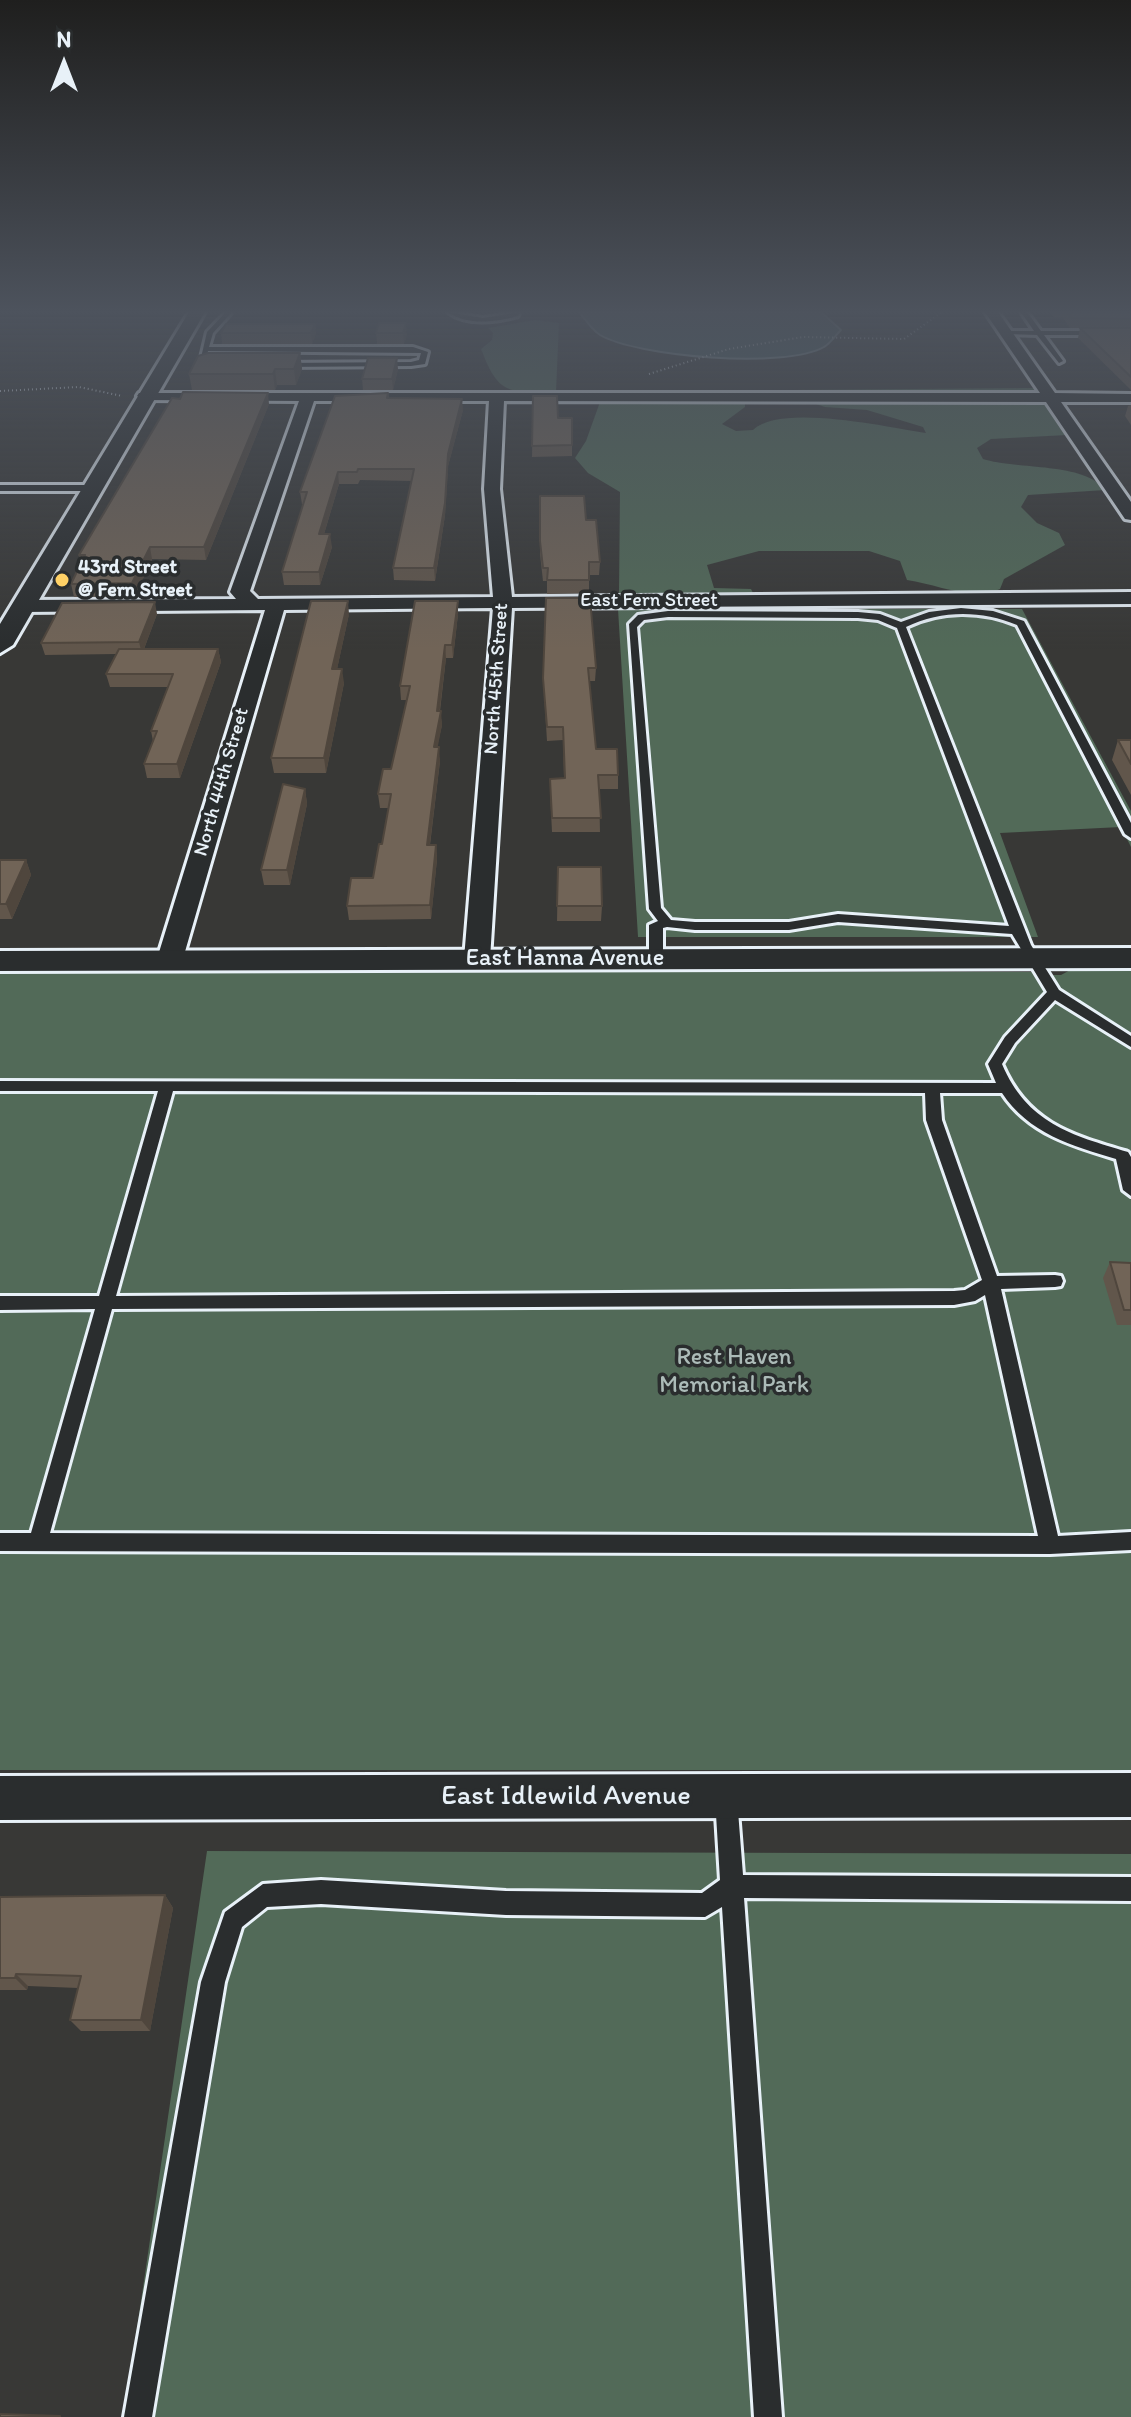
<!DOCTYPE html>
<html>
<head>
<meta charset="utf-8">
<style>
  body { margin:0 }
  #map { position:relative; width:1131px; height:2417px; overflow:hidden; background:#383836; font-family:Itim,sans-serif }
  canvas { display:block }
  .north { position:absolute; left:24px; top:24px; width:80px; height:80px; -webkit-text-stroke:6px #2a2d2e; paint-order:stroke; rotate:0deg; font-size:22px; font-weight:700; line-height:32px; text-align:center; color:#e8f1f8 }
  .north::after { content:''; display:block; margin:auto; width:28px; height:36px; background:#e8f1f8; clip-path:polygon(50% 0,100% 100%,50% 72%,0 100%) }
</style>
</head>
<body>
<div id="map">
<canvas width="1131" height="2417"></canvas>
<div class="north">N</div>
</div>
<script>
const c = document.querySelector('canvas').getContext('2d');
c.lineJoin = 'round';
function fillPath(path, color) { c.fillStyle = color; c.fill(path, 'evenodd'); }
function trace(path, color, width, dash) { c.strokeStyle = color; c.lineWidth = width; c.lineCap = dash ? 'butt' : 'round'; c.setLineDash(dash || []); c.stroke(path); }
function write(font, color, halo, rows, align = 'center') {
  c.font = font + ' Itim,sans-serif'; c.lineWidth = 7; c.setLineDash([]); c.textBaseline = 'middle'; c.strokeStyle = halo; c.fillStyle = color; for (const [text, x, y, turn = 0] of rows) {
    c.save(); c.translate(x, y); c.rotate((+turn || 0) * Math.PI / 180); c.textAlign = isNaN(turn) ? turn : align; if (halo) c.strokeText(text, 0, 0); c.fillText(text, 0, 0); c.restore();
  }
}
const green = new Path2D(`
  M535,320L559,323L556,392C508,392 499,396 481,349L492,340L493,333L488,328Z
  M1034,388L1039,395L799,396L795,390Z
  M1043,401L1067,435L991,439L977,448L983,459C1018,470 1085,462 1105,490L1028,495L1021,507L1037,523L1059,533L1065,545L1004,579L1000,589C972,602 937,584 907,580L900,561L869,551H759L707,565L714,588L751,589L754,595L619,596L620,492L588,473L575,458L586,441L600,402H745V407L722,424L736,431L753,430C780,403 887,427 926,433L923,427L867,410L825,407L810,402Z
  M618,609H1022L1131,811V847L1121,827L1000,833L1038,937H638Z
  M1074,968H1131V1770H0V971L1034,972L1037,975H1061Z
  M207,1851L1131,1854V2417H124Z`);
const water = new Path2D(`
  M579,312H821L841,330C836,335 830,344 824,347C785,369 638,357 600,335C592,330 585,319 579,312Z`);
const path = new Path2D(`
  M649,374L729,349L803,337L904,339L942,312
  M0,391L79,387L122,396`);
const service = new Path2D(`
  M226,312H232L213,333L209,347H413L428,352L425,364L411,366L280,367L276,365L280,363L411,362L419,360L421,353L208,351L206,360L216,362V366L200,362L207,332Z
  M448,312L483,318L520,312L518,316C496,322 467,326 448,312Z
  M1021,312H1027L1041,331H1131V335H1044L1063,361L1059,363L1037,335L1007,334L1009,331H1034Z
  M0,485H91L95,488L91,491H0Z
  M961,608L993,611L1024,621L1131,823V838L1125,834L1017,625C981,610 941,610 906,627L1031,945L1059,990L1131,1036V1047L1055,1000L1015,1043L1002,1064C1027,1123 1071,1135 1128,1152L1131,1157V1196L1123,1190L1116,1159C1072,1146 1028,1133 1002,1093H940L942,1120L997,1276L1055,1275L1061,1276L1063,1281L1061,1286L1055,1287L1001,1289L1058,1536L1131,1532V1550L1050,1554L0,1551V1533H31L95,1309L0,1310V1296H99L158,1091H0V1081L996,1083L988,1064L1005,1037L1047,992L1012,934L838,922L789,930H695L667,927L663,928V958L656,962L649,958V925L658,921L649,909L629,624L638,615L668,611L858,612L880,614L901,622L929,612ZM668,617L858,618L878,620L897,628L1009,926L838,914L789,922H695L671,920L661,908L637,627L644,620ZM173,1091L925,1093L926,1120L982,1280L965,1290L954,1291L116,1296ZM985,1295L1038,1536L50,1533L112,1309L954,1305L975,1301Z
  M726,1787L734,1790L737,1798L743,1875L1131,1877V1901L744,1898L782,2417H754L722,1907L705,1917L506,1915L321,1904L267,1907L242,1927L225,1982L152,2417H124L201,1982L225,1912L263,1884L321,1880L506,1891L702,1893L720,1880L715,1798L718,1790Z`);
const minor = new Path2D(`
  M985,312H998L1055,393L1131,394V402H1061L1131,502V520L1125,519L1046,402L504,401L500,489L512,597L1131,592V604L512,608L490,959L486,965H468L464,959L493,608L284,610L182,962L178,968H160L156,962L265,610L22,612L12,606L22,600L236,599L230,592L299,401L144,400L137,396L139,393H1040ZM314,401H489L484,489L493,597L258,599L250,591Z
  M1131,1773V1817L0,1820V1776Z`);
const tertiary = new Path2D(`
  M189,312H205L13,645L0,653V624Z
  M1131,948V968L0,971V951Z`);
const wall = new Path2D(`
  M1050,312H1131V390L1078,338L1080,328H1096H1070L1062,317H1054Z
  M315,324L316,334L312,344H222L221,333Z
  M376,333L407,334L404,344H377Z
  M300,353L302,369L296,385H277L275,390H192L189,374Z
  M398,369L393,390H363L362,379Z
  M388,393L389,398L463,410L448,466L445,515L435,581L394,580L393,568L412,481L360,480L358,484H339L324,534L332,547L320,585H284L282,572L303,504H302L300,492Z
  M533,396L558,418H572V456L532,457Z
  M269,404L206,560L152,559L135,596L74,597L71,584L81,563L79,555Z
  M1131,405V425L1125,416L1128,406Z
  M540,496L586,520L600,562L599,575H589V593L547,594V581H543L540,554Z
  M546,598L596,668L595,681H589L596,749L618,775V789H599L600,832H552L550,792L564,778L563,740L547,741L543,678Z
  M157,614L144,649H218L221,662L180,778H147L144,764L153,741L151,731L168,687H110L106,674L116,654L45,655L41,643Z
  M349,614L337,669L344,683L326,773H274L271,758Z
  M458,614L453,658H446L440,711L442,725L437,747L440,761L430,845H436L437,859L431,919L349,920L347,906L373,878L382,844L388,808H380L378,794L391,769L407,700H401L400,686Z
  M1118,740H1131V795L1112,760Z
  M305,789L307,804L290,885H264L261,870Z
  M0,860H26L31,875L12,919H0Z
  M558,867L602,906L601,921H557Z
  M1110,1262L1131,1263V1325H1117L1103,1278Z
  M165,1895L173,1908L150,2031H81L70,2020L78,1988L28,1986L27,1990H0V1897Z`);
const shadedWall = new Path2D(`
  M406,323L407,334L404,344L403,333Z
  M315,324L316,334L312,344L311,333Z
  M300,353L302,369L296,385L294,369Z
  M397,358L398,369L393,390L392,379Z
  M275,369L277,385L275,390L273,374Z
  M268,393L269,404L206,560L204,547Z
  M462,399L463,410L448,466L445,515L435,581L434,568L448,454Z
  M338,472L339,484L320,547L319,534Z
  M330,534L332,547L320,585L319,572Z
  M150,547L152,559L135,596L132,583Z
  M348,601L349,614L334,683L332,669Z
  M458,601V614L453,658L452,645Z
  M155,602L157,614L142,654L139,642Z
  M445,645L446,658L438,724L437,711Z
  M218,649L221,662L180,778L177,764Z
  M342,669L344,683L326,773L324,758Z
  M441,711L442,725L435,761L434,747Z
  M439,747L440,761L428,859L427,845Z
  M305,789L307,804L290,885L287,870Z
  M436,845L437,859L431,919L430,905Z
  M26,860L31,875L12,919L6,904Z
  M165,1895L173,1908L150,2031L141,2020Z
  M16,1974L28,1986L27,1990L15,1978Z`);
const building = new Path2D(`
  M1067,312H1131V319L1072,318Z
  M379,323H406L403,333H376Z
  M226,324H315L311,333H221Z
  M1080,328H1131V377Z
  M208,353H300L294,369H275L273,374H189L198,356Z
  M368,358H397L392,379H362Z
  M183,392L268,393L204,547H150L132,583L71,584L85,555H79L172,398L180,399Z
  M388,393L387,398L462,399L448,454L445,503L434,568H393L414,469H358L357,472H338L319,534H330L319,572H282L307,492H300L335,396Z
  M533,396H557L558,418H572V445L532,446Z
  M540,496H584L586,520H596L600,562H589V580H547L548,568H543L540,541Z
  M546,598H590L596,668H588L596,749H617L618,775H598L601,818H552L550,779L565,778L563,727H547L543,678Z
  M311,601H348L332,669H342L324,758H271Z
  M415,601H458L452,645H445L437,711H441L434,747H439L427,845H436L430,905L347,906L351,878H373L379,844H382L391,794H378L383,769H391L410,686H400Z
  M155,602L139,642L41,643L62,603Z
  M119,649H218L177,764H144L157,731H151L173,674H106Z
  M1118,740H1131V764Z
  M283,784L305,789L287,870H261Z
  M0,860H26L6,904H0Z
  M558,867H601L602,906H557Z
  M1110,1262L1131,1263V1310H1124Z
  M165,1895L141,2020H70L81,1976L16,1974L15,1978H0V1897Z
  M0,2414L60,2416V2417H0Z`);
const markers = [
  [62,580,8,"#ffd166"]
];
const farPoinames = [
  ["43rd Street",78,568],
  ["@ Fern Street",78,591]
];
const farStreetnames = [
  ["East Fern Street",649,601],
  ["North 45th Street",497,679,-86],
  ["North 44th Street",222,782,-74]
];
const streetNames = [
  ["East Hanna Avenue",565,959]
];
const parkNames = [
  ["Rest Haven",734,1358],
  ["Memorial Park",734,1386]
];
const nearStreetnames = [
  ["East Idlewild Avenue",566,1797]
];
fillPath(green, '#526a58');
fillPath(water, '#466469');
trace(water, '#879ca2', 2);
trace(service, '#e8f1f8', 6);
trace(minor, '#e8f1f8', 6);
trace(tertiary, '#e8f1f8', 6);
trace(path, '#e8f1f8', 2, [1, 3]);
fillPath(service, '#2a2d2e');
fillPath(minor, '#2a2d2e');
fillPath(tertiary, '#2a2d2e');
fillPath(wall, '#61564b');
fillPath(shadedWall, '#4f463d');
fillPath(building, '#716457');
trace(building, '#4f463d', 2);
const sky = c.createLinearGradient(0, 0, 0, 650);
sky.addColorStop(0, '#1f1f1e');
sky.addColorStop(0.48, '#4d535d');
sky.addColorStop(1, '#4d535d00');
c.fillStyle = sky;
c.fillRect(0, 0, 1131, 650);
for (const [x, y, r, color] of markers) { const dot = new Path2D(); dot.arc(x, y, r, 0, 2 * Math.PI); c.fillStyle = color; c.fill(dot); trace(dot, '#2a2d2e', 3); }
write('bold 20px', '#e8f1f8', '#2a2d2e', farPoinames, 'left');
write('20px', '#e8f1f8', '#2a2d2e', farStreetnames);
write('24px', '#e8f1f8', '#2a2d2e', streetNames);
write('24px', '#acbbb8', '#2a2d2e', parkNames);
write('28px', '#e8f1f8', '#2a2d2e', nearStreetnames);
</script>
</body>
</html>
